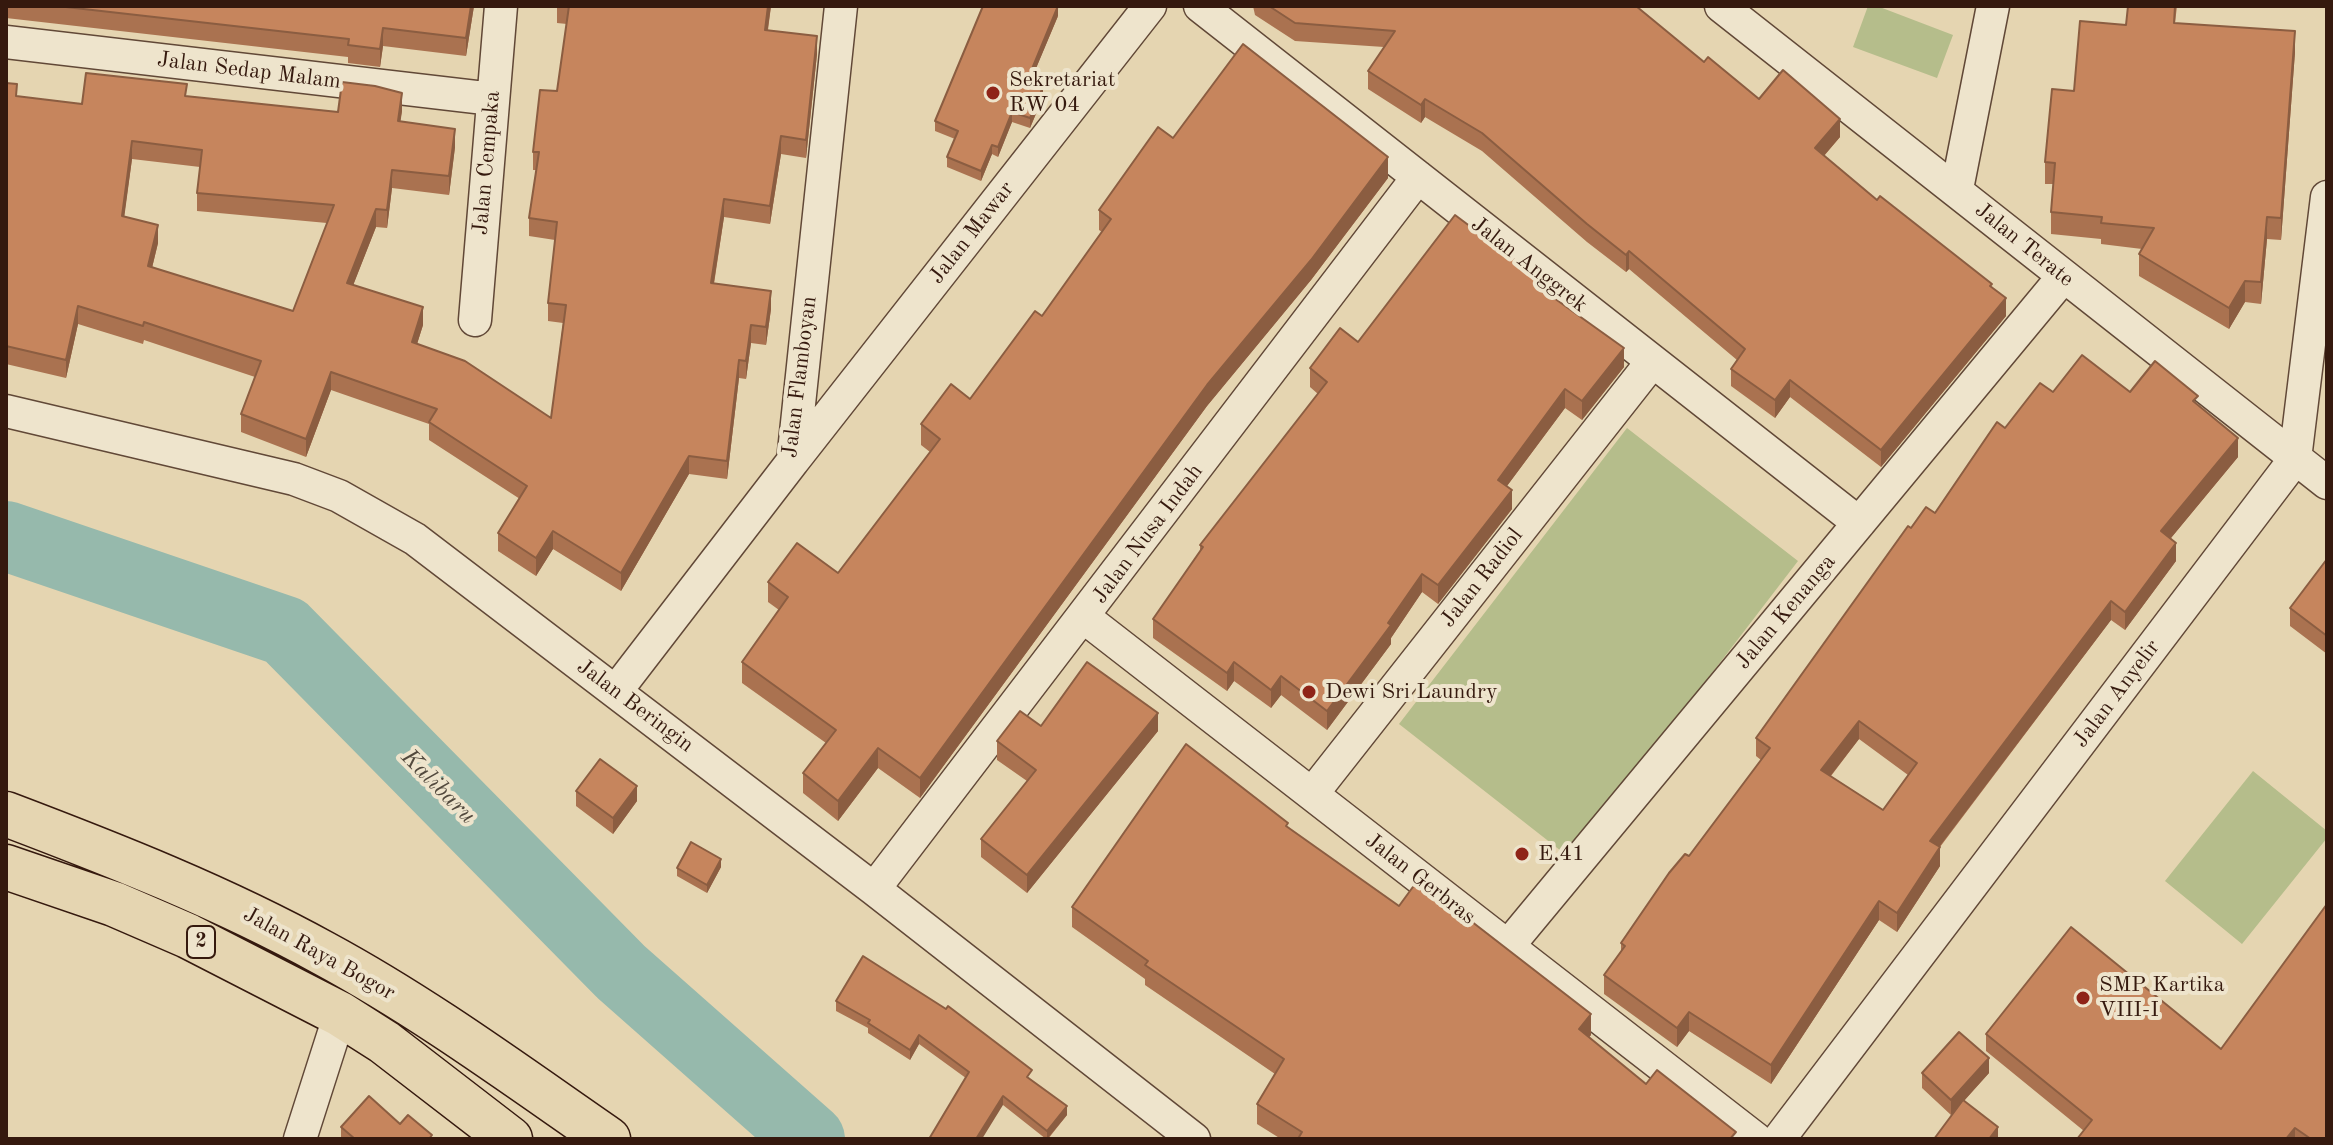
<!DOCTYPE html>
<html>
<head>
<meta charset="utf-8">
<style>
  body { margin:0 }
  #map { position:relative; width:2333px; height:1145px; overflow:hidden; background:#e5d5b1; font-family:"Old Standard TT",serif }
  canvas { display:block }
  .frame { position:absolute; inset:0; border:8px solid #35190e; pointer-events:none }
</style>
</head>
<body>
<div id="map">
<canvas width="2333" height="1145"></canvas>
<div class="frame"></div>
</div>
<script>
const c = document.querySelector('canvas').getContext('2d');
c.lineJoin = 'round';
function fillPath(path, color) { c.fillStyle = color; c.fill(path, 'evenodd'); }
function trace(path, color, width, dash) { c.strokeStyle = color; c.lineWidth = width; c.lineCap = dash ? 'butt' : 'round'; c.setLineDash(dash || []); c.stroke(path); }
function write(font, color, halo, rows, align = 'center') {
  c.font = font + ' "Old Standard TT",serif'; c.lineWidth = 8; c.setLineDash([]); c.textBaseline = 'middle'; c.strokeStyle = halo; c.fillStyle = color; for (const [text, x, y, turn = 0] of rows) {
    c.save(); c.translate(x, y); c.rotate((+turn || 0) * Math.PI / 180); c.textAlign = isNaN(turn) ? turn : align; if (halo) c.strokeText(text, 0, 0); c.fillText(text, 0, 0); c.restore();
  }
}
const green = new Path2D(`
  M1868,6H1877L1953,35L1937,78L1853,47Z
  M1627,428L1798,561L1570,858L1399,724Z
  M2253,771L2327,831V838L2242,944L2165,881Z`);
const river = new Path2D(`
  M6,536L285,631L621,972L810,1139`);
const minor = new Path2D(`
  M1200,6L1859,523
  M1721,6L2327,483
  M6,42L493,99
  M1957,189L1993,6
  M475,320L501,6
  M6,411L294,479L339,496L415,539L874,889L1194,1139
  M793,461L1150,6
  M1085,618L1756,1139
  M616,691L793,461L841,6
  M1312,794L1652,362
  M874,889L1418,177
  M1508,946L2063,277
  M300,1139L340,1014
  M1779,1139L2295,459L2327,197`);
const trunk = new Path2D(`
  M6,814C114,855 221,897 323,953C423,1007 514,1074 608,1139
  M6,867L114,904L188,936L340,1014L384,1042L510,1139`);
const wall = new Path2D(`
  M6,6H474L466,56L383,46L380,67L348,63V57L6,18Z
  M557,6H771L768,30L817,54L806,158L781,154L770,224L724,217L714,284L771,309L766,345L751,343L746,379L739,378L727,479L689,474L621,591L553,549L536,576L498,551V533L520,499L429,440V424L331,390L306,457L241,432V414L255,377L144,340L143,344L78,324L66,378L6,364V83L17,96L82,104L187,96L338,112L402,111L400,121L455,147L449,195L392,188L387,228L376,227L353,285L423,325L417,344L551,418L563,323L548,321V303L555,240L529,236V218L536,170H533V152L557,91L567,24L557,23ZM132,159L200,167L197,193V211L327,223L293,311L152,268L158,243L124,216Z
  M1253,6H1636L1704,62L1759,99L1840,137L1824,156L1877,200L1992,288L2006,316L1881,467L1790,397L1775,418L1731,386V369L1737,360L1629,269L1626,272L1587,242L1482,151L1425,117L1421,123L1368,89V71L1384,47L1295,41L1255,15Z
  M2177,6L2175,23L2295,52L2281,240L2267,239L2261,304L2245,302L2229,329L2139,276V254L2142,249L2101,244V239L2051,234V212L2054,184H2045V162L2074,91L2126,25Z
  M1058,16L1030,82L1043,97L1030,128L1012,122L998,157L992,154L981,181L947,167V157L955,139L935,131V121Z
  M1173,138L1388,178L1311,280L1207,406L920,798L878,768L838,821L803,793V773L826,743L742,683V662L779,610L768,602V582L838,573L930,452L921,445V424L970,399L1042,316L1102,232L1099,230V210Z
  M1551,296L1624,367L1582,420L1565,408L1507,486L1512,509L1438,604L1422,592L1391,638V644L1327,730L1281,695L1271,708L1234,681L1227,691L1153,638V619L1200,552V545L1318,394L1310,387V368L1358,342Z
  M2053,392H2130L2198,405L2238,457L2171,538L2176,561L2125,630L2111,620L1940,847V866L1897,932L1879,920L1771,1084L1689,1031L1677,1047L1604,994V975L1621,951V943L1689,856L1761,760L1756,756V738L1911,528L1935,513L2005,428ZM1859,739L1908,775L1883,810L1831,776Z
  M2327,559V654L2290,626V608Z
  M1041,726L1158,731L1027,893L981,857V839L1027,781L997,760V741Z
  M576,791L637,801L613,834L576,806Z
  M1288,828L1399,906L1591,1035L1589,1037L1646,1084L1736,1139H1281L1257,1124V1104L1275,1074L1145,985V979L1072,927V907Z
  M721,867L707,893L677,876V868Z
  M836,1001L1032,1080L1067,1115L1048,1139H1046L1003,1105L919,1044L910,1060L868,1033V1028L836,1011Z
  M1986,1034L2221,1049L2327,1139H2077L2084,1131L1986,1051Z
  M1922,1073H1989L1964,1101L1998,1139L1957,1108L1951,1115L1922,1088Z
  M400,1124L432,1139H341V1127Z`);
const shadedWall = new Path2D(`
  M471,6H474L466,56V38Z
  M768,6H771L765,48V30Z
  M1058,6V16L1027,90V81Z
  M383,28V46L380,67V49Z
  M2295,31V52L2281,240V218Z
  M817,36V54L806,158V140Z
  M1043,87V97L1030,128V118Z
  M402,93V111L398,139V121Z
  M1425,99V117L1421,123V105Z
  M1012,112V122L998,157V147Z
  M1840,119V137L1815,166V148Z
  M455,129V147L449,195V176Z
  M781,136V154L770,224V206Z
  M132,141V159L122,234V216Z
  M992,145V154L981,181V171Z
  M1388,157V178L1311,280L1207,406L920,798V778L1207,385Z
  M392,170V188L387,228V210Z
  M724,199V217L711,301V283Z
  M376,209V227L347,301V283Z
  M2267,217V239L2261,304V282Z
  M158,225V243L148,284V266Z
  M1629,251V269L1626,272V255Z
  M2245,281V302L2229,329V308Z
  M771,291V309L766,345V327Z
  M2006,298V316L1881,467V450Z
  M78,306V324L66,378V360Z
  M423,307V325L412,360V342Z
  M751,325V343L746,379V361Z
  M1624,348V367L1582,420V401Z
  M739,360V378L727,479V461Z
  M331,372V390L306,457V439Z
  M1790,380V397L1775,418V400Z
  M1565,389V408L1498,498V480Z
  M2238,438V457L2161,550V531Z
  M689,456V474L621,591V573Z
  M1512,490V509L1438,604V585Z
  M553,531V549L536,576V558Z
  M2176,543V561L2125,630V612Z
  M1422,574V592L1391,638V644L1327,730V711Z
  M2111,601V620L1930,859V841Z
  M1234,662V681L1227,691V673Z
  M1281,676V695L1271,708V690Z
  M1158,713V731L1027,893V875Z
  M1859,721V739L1821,788V770Z
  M878,748V768L838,821V801Z
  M637,786V801L613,834V818Z
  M1940,847V866L1897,932V913Z
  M721,859V867L707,893V885Z
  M1879,901V920L1771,1084V1065Z
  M1689,1012V1031L1677,1047V1028Z
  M1591,1014V1035L1579,1049V1029Z
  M919,1035V1044L910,1060V1050Z
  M1989,1058V1073L1951,1115V1100Z
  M1003,1096V1105L982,1139H976Z
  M1067,1106V1115L1047,1139V1131Z
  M1998,1127V1139H1989Z
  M2295,1128V1139H2286Z`);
const building = new Path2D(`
  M57,6H471L466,38L383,28L380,49L348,45L349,39Z
  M569,6H768L765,30L817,36L806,140L781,136L770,206L724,199L711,283L771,291L766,327L751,325L746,361L739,360L727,461L689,456L621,573L553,531L536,558L498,533L527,486L429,422L437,409L331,372L306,439L241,414L261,361L144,322L143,326L78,306L66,360L6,346V83L17,84L16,96L82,104L86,73L187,84L185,96L338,112L342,82L375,86L402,93L398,121L455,129L449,176L392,170L387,210L376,209L347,283L423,307L412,342L465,361L551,418L566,305L548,303L557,222L529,218L539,152H533L540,90L557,91ZM132,141L202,150L197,193L334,205L293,311L148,266L158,225L122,216Z
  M983,6H1058L1027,81L1043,87L1030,118L1012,112L998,147L992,145L981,171L947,157L958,131L935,121Z
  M1269,6H1636L1704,62L1708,57L1759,99L1783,70L1840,119L1815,148L1877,200L1880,196L1992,284L1990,286L2006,298L1881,450L1790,380L1775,400L1731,369L1745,349L1629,251L1626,255L1587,224L1482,133L1425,99L1421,105L1368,71L1395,31L1295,23Z
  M2128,6H2175L2174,23L2295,31L2281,218L2267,217L2261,282L2245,281L2229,308L2139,254L2154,228L2101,223L2102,217L2051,212L2055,163L2045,162L2052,89L2074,91L2080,21L2126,25Z
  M1243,44L1388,157L1311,260L1207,385L920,778L878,748L838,801L803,773L836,730L742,662L788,597L768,582L797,543L838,573L940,439L921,424L951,384L970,399L1035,311L1042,316L1111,219L1099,210L1158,127L1173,138Z
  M1455,215L1551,287L1547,293L1624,348L1582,401L1565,389L1498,480L1512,490L1438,585L1422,574L1388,623L1391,625L1327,711L1281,676L1271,690L1234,662L1227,673L1153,619L1203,547L1200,545L1327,382L1310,368L1340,328L1358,342Z
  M2082,355L2130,392L2155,361L2198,396L2193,401L2238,438L2161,531L2176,543L2125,612L2111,601L1930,841L1940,847L1897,913L1879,901L1771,1065L1689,1012L1677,1028L1604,975L1625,946L1621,943L1669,873L1685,854L1689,856L1770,748L1756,738L1908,526L1911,528L1926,507L1935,513L1997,422L2005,428L2040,383L2053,392ZM1859,721L1917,763L1883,810L1821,770Z
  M2327,559V636L2290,608Z
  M1087,662L1158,713L1027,875L981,839L1036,770L997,741L1020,711L1041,726Z
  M1186,744L1288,823L1286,826L1399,906L1418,880L1591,1014L1579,1029L1646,1084L1657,1070L1736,1132L1730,1139H1302L1299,1137L1302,1132L1257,1104L1284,1059L1145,965L1148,961L1072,907Z
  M600,759L637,786L613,818L576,791Z
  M691,842L721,859L707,885L677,868Z
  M2327,904V1139H2311L2295,1128L2286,1139H2077L2092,1120L1986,1034L2071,927L2221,1049Z
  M863,956L946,1009L948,1006L1032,1070L1027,1077L1067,1106L1047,1131L1003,1096L976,1139H929L969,1072L919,1035L910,1050L868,1023L870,1020L836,1001Z
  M1959,1032L1989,1058L1951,1100L1922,1073Z
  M369,1096L400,1124L408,1115L432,1135L429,1139H355L341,1127Z
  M1963,1100L1998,1127L1989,1139H1934Z`);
const markers = [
  [993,93,8,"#8f2418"],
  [1309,692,8,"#8f2418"],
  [1522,854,8,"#8f2418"],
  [2083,998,8,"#8f2418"]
];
const shields = [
  [201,942,28]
];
const shieldNames = [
  ["2",201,942]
];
const streetNames = [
  ["Jalan Sedap Malam",249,71,7],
  ["Jalan Cempaka",487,163,-85],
  ["Jalan Mawar",972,233,-52],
  ["Jalan Terate",2024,245,39],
  ["Jalan Anggrek",1529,265,38],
  ["Jalan Flamboyan",800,377,-83],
  ["Jalan Nusa Indah",1148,534,-53],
  ["Jalan Radiol",1482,578,-52],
  ["Jalan Kenanga",1786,612,-50],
  ["Jalan Anyelir",2117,694,-53],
  ["Jalan Beringin",635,706,37],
  ["Jalan Gerbras",1420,879,38],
  ["Jalan Raya Bogor",319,954,29]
];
const poiNames = [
  ["Sekretariat",1009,80],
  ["RW 04",1009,105],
  ["Dewi Sri Laundry",1325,692],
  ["E.41",1538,854],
  ["SMP Kartika",2099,985],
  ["VIII-I",2099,1010]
];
const waterNames = [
  ["Kalibaru",438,787,45]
];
fillPath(green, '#b5bd8b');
trace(river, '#96b9ac', 70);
trace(minor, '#614837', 35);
trace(trunk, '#35190e', 47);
trace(minor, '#eee4cc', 32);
trace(trunk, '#e5d5b1', 44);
fillPath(wall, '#aa7250');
fillPath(shadedWall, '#8b5d41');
fillPath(building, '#c6855d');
trace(building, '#8b5d41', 2);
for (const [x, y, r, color] of markers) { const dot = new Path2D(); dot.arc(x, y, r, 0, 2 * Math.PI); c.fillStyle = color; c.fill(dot); trace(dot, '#eee4cc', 3); }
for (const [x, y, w] of shields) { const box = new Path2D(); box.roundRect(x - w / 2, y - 16, w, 32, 6); c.fillStyle = '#eee4cc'; c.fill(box); trace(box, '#35190e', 2); }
write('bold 20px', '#35190e', null, shieldNames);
write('22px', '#35190e', '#eee4cc', streetNames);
write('22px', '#35190e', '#eee4cc', poiNames, 'left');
write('italic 24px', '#52493d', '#eee4cc', waterNames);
</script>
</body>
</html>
